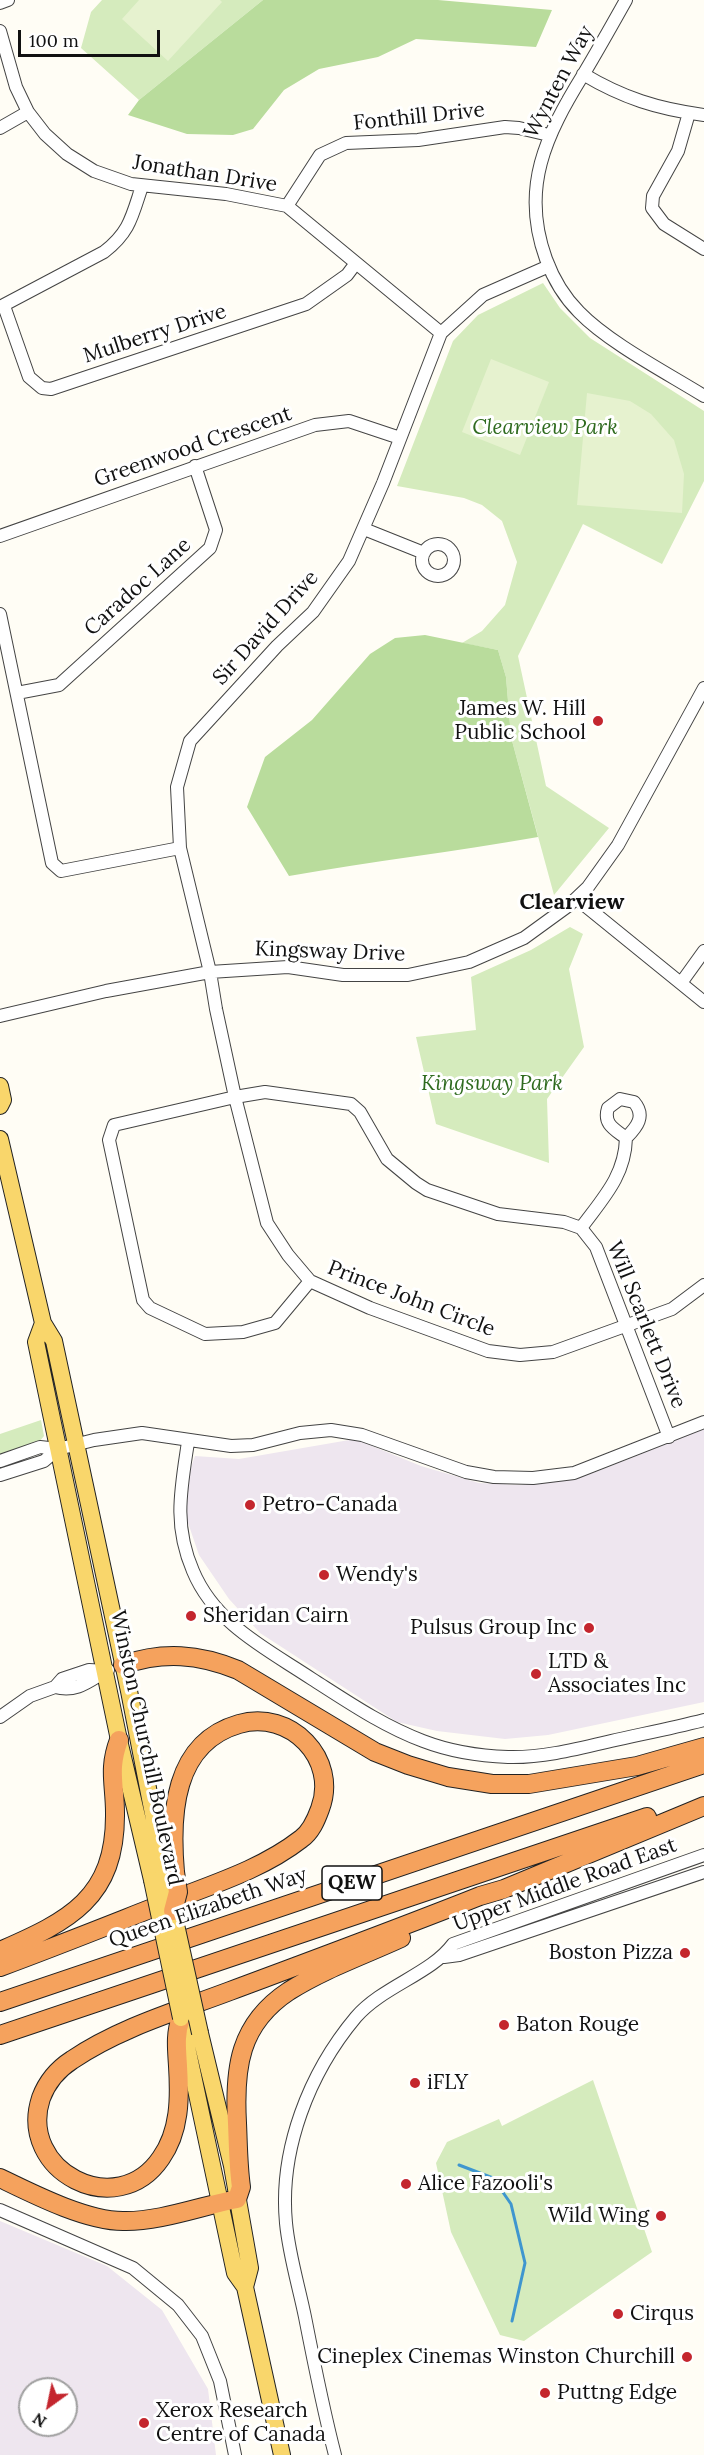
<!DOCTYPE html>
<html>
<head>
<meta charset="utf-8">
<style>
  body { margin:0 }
  #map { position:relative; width:704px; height:2455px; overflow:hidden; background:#fffdf5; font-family:Lora,serif }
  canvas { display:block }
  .north { position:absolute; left:18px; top:2377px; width:60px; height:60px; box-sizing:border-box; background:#fff; border:2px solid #a0a0a0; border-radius:50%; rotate:213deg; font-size:16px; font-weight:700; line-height:24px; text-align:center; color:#111 }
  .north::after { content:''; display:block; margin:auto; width:21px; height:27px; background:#c4262e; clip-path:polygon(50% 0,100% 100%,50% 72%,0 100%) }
  .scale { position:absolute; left:18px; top:30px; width:142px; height:27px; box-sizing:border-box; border:3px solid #111; border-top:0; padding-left:8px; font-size:18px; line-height:21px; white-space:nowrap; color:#111; -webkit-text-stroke:4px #fff; paint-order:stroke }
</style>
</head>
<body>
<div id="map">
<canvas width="704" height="2455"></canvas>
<div class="north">N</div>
<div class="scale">100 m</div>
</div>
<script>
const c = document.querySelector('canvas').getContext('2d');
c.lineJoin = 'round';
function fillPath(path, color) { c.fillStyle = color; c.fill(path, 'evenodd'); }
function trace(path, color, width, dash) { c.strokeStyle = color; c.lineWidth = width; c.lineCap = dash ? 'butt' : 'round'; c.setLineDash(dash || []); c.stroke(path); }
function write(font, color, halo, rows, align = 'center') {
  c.font = font + ' Lora,serif'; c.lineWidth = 6; c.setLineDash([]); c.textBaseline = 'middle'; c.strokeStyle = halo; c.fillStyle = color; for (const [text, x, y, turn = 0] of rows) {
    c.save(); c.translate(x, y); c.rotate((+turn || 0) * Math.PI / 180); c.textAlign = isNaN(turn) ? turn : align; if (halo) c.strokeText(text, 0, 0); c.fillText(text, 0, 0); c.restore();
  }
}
const industrial = new Path2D(`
  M704,1429V1702L548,1735L505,1739L437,1731L397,1722L260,1633L229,1599L199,1555L186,1517L189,1473L195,1456L239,1459L355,1439L421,1466L479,1483L521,1485L593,1473Z
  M0,2221L107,2266L162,2310L208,2389L216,2455H0ZM30,2389H66V2425H30Z`);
const green = new Path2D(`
  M102,0H263L139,100L81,48L91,12Z
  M543,283L560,308L590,338L704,411V481L662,564L583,524L518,656L546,786L609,828L554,895L511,737L506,677L498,650L462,643L482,631L505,605L517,562L502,521L482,505L464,498L397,486L453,341L478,315Z
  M570,927L583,934L569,969L584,1047L547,1099L549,1163L436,1124L416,1037L476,1030L471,977L531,950Z
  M41,1420L44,1436L39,1442L0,1456V1434Z
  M593,2080L652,2252L524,2341L500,2335L451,2232L436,2163L447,2142L499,2119L502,2126Z`);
const forest = new Path2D(`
  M263,0H438L552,10L536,47L416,39L378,57L319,69L284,90L253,129L233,135L187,134L128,115L139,100Z
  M425,635L498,650L506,677L511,737L538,837C455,852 372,861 289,876L247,807L265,757L312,720L370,654L395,638Z`);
const pitch = new Path2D(`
  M139,0H220L222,2L168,61L122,19Z
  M491,359L549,382L520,455L462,432Z
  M587,393L630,401L651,414L674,440L684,474L682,513L577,505Z`);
const stream = new Path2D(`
  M459,2165L493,2178L511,2204L525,2263L512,2321`);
const minor = new Path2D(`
  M626,0C612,25 598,50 583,75C546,135 520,188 546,259C553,278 565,298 579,312C609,343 667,373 704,396
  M0,3L8,0
  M0,31L16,87L28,112L45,134L67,154L94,171L131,184L226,194L287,206L441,333
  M583,74C623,98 658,109 704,115
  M689,113L678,151L653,196L652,208L664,224L704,249
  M0,128L28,112
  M287,206L320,155L346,143L418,140L505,127L519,128L549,135
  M549,266L483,295L441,333L383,483L349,561L313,612L277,646L190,741L177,787L180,848L210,972L216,1009L235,1097L267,1223L288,1255L310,1281L370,1308L488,1351L520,1355L553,1352L672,1309L704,1285
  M4,306L29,377L42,388L51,389L306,304L347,275L356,263
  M0,307L104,252C130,232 132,216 142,186
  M364,529L424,553
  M0,536L315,425L349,421L400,438
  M422 560a16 16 0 1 1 32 0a16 16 0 1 1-32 0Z
  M0,614L52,863L61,871L180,848
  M17,693L59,685L210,548L216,530L195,466
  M577,899L704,1002
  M681,983L704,951
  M0,1016L106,991L210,972L288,967L343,975H408L469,962L524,938L568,906L588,887L618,845L704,688
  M620,1099L634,1102C646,1116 637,1127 626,1138C614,1129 603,1124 608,1108Z
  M581,1228C603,1198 625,1176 626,1138
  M310,1281L275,1323L243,1332L205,1334L150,1308L143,1300L109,1140L114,1125L235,1097L265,1092L351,1104L360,1112L387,1159L416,1183L427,1190L498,1214L564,1222L581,1228L596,1247L669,1437
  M188,1442C181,1489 173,1525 193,1571C215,1624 267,1649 312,1679C348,1702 383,1726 423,1741C449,1751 479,1756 508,1757C542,1758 577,1749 611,1741C642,1734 673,1728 704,1720
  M0,1461L40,1447L58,1449L94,1440L142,1433L231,1446L253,1445L300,1433L331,1430L362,1435L466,1472L494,1477L533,1478L574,1473L704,1422
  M0,1475L44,1461L58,1449
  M55,1687C78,1693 90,1680 108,1670
  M0,1717L30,1696L55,1687L62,1679L89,1670L106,1671
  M444,1957L459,1955L704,1872
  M0,2210L133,2268L178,2305L202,2336L220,2381L235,2455
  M335,2455C323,2409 314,2363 305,2317C299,2287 289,2255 286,2223C279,2150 309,2073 356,2017C383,1986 431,1974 453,1944L704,1855`);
const major = new Path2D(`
  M0,1086L3,1100L0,1106
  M0,1139L43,1323L54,1341L129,1691L165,1875
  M43,1323L36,1342L119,1740L152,1880
  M181,2019L235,2273L245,2287L282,2455
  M200,2033L232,2166L250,2268L245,2287`);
const highway = new Path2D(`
  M123,1665C163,1651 199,1654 238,1670L375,1752L408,1765L448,1777L492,1784H529L637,1766L704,1747
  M0,1951C69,1921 116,1898 115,1813C115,1784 108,1769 119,1740
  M0,1967C60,1945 119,1921 178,1898C220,1882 265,1867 301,1839C311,1832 316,1820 320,1809C339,1759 290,1709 239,1724C173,1743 170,1815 175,1872
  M0,2002L704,1764
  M181,2018C175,2034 177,2049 178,2066C180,2098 180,2131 161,2158C117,2223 17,2171 41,2098C47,2082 58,2069 72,2060C119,2028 177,2011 230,1991C313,1960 397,1929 480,1896L504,1889L704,1806
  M0,2035L647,1817
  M0,2178C33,2194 86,2221 123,2221C159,2222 201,2206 237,2199L241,2187C238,2166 238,2145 237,2123C234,2068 239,2024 289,1991C324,1969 364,1955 401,1938`);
const majorBridge = new Path2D(`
  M165,1875L200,2033
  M152,1880L181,2018`);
const highwayBridge = new Path2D(`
  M173,1911L178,1892L175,1872`);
const markers = [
  [598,721,6,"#c4262e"],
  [250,1505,6,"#c4262e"],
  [324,1575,6,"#c4262e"],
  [191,1616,6,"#c4262e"],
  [589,1628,6,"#c4262e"],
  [536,1674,6,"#c4262e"],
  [685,1953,6,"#c4262e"],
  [504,2025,6,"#c4262e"],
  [415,2083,6,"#c4262e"],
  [406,2184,6,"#c4262e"],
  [661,2216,6,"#c4262e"],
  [618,2314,6,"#c4262e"],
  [687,2357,6,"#c4262e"],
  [545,2393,6,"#c4262e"],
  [144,2423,6,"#c4262e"]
];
const shields = [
  [352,1883,60]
];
const shieldNames = [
  ["QEW",352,1883]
];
const streetNames = [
  ["Wynten Way",559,82,-62],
  ["Fonthill Drive",419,117,-6],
  ["Jonathan Drive",205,174,9],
  ["Mulberry Drive",155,334,-18],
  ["Greenwood Crescent",193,447,-19],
  ["Caradoc Lane",138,587,-42],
  ["Sir David Drive",266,628,-48],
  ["Kingsway Drive",330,952,2],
  ["Prince John Circle",411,1299,21],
  ["Will Scarlett Drive",646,1325,68],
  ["Winston Churchill Boulevard",146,1748,78],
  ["Upper Middle Road East",565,1885,-20],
  ["Queen Elizabeth Way",208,1908,-19]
];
const parkNames = [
  ["Clearview Park",545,428],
  ["Kingsway Park",492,1084]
];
const poiNames = [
  ["James W. Hill",586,709,"right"],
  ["Public School",586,733,"right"],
  ["Petro-Canada",262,1505],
  ["Wendy's",336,1575],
  ["Sheridan Cairn",203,1616],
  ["Pulsus Group Inc",577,1628,"right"],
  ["LTD &",548,1662],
  ["Associates Inc",548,1686],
  ["Boston Pizza",673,1953,"right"],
  ["Baton Rouge",516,2025],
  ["iFLY",427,2083],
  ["Alice Fazooli's",418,2184],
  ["Wild Wing",649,2216,"right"],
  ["Cirqus",630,2314],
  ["Cineplex Cinemas Winston Churchill",675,2357,"right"],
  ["Puttng Edge",557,2393],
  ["Xerox Research",156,2411],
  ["Centre of Canada",156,2435]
];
const neighbourhoodNames = [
  ["Clearview",572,903]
];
fillPath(industrial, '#eee6ef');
fillPath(green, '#d5ebbd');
fillPath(forest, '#b9dc9c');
fillPath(pitch, '#e6f2cf');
trace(stream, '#3f96cf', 3);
trace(minor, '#444', 14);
trace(major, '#222', 18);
trace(highway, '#222', 20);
trace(minor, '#fff', 12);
trace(major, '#f9d66b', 16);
trace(highway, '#f5a25d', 18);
trace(majorBridge, '#222', 18, []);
trace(highwayBridge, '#222', 20, []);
trace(majorBridge, '#f9d66b', 16);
trace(highwayBridge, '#f5a25d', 18);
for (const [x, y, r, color] of markers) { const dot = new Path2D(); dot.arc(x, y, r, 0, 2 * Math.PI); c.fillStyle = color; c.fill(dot); trace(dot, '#fff', 2); }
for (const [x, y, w] of shields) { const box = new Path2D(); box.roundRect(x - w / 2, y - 17, w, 34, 4.5); c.fillStyle = '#fff'; c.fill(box); trace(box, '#111', 1.5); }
write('bold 20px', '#111', null, shieldNames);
write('21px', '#111', '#fff', streetNames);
write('italic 21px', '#2f6b1f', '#fff', parkNames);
write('21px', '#111', '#fff', poiNames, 'left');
write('bold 22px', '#111', '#fff', neighbourhoodNames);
</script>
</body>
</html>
